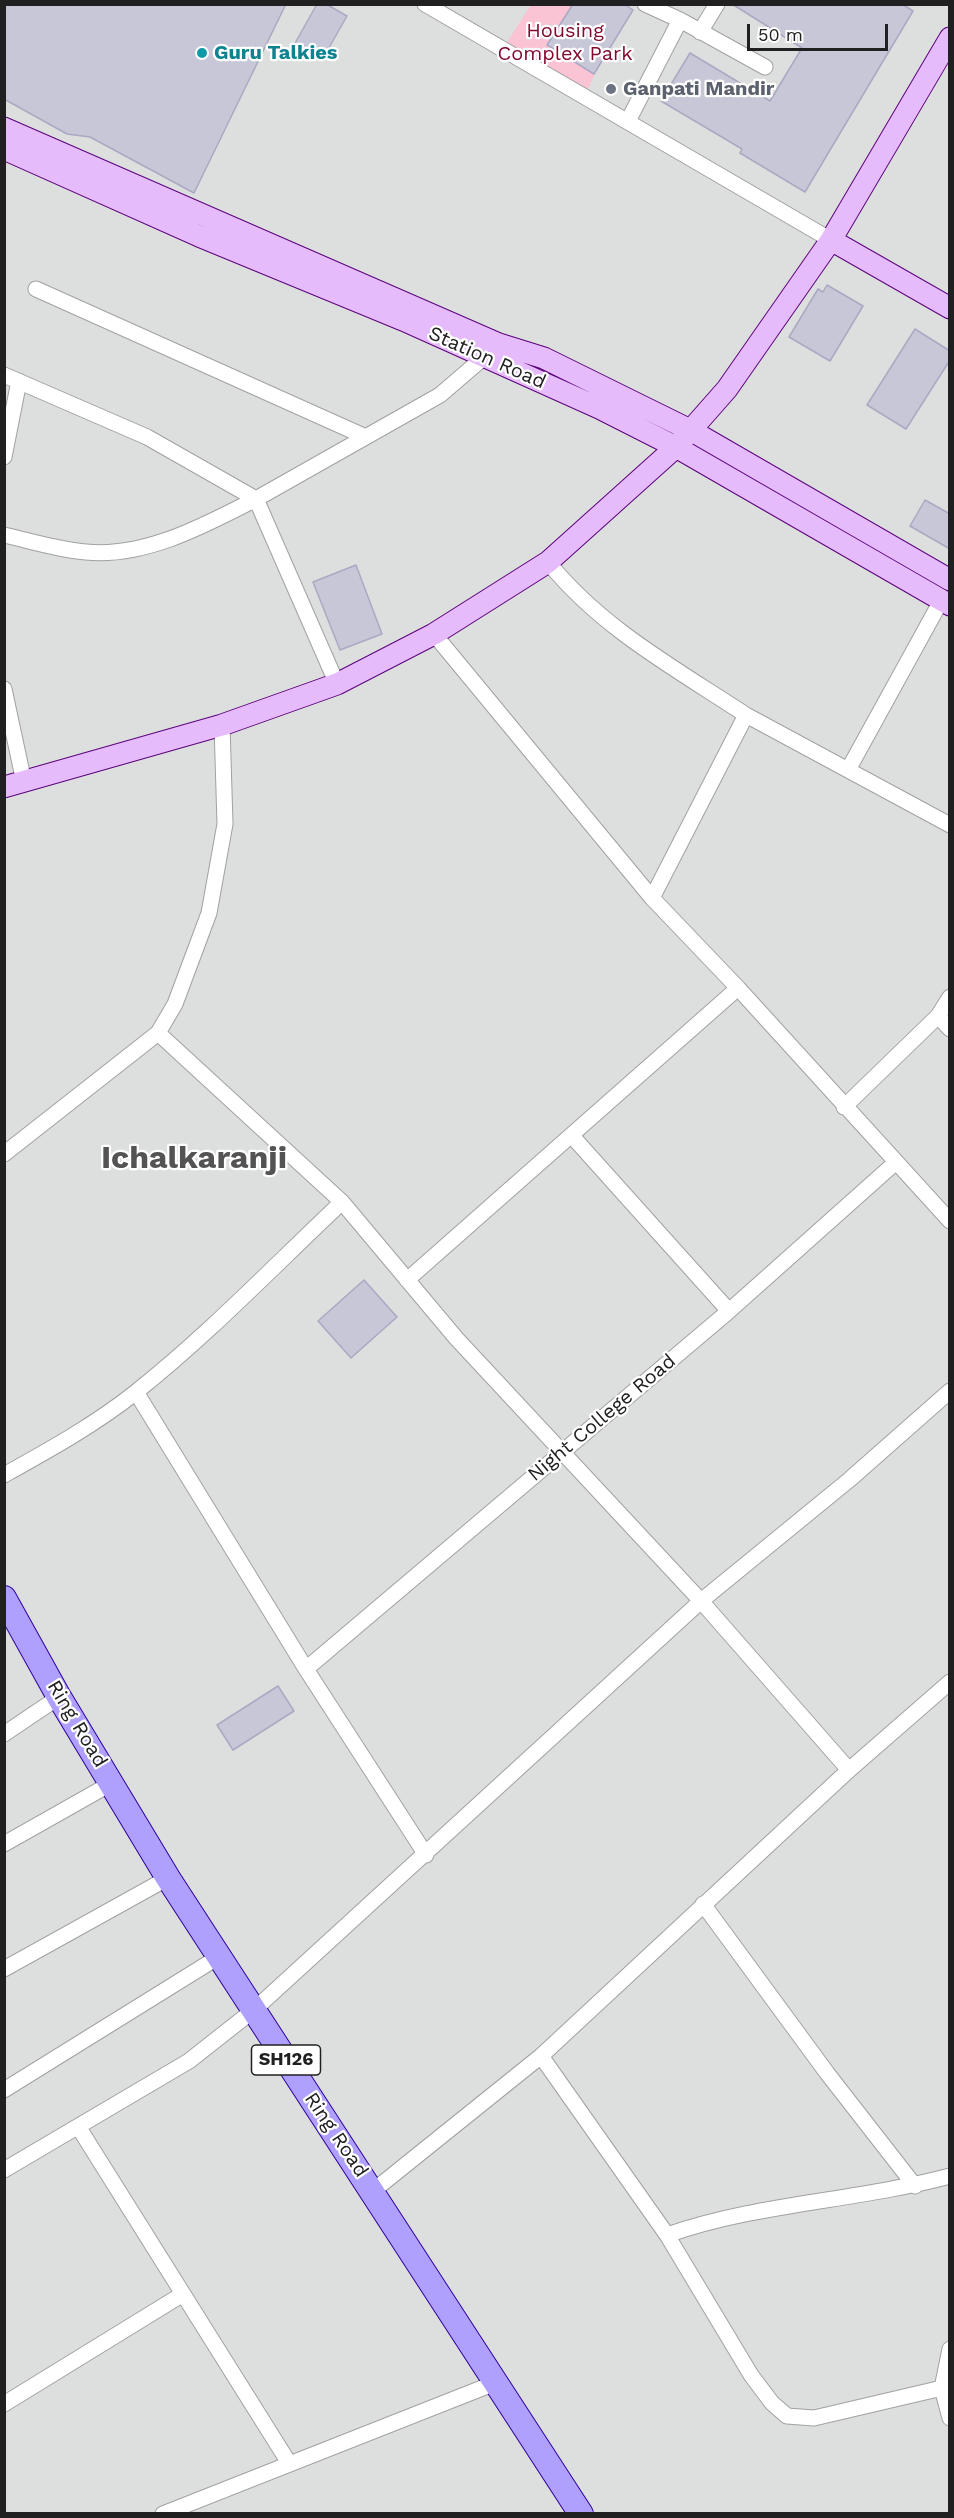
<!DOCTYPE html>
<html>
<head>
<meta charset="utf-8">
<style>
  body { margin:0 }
  #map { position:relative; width:954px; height:2518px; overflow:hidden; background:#eae7f1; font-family:"Work Sans",sans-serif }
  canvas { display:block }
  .frame { position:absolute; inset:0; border:6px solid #202020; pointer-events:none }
  .scale { position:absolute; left:747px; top:24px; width:141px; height:27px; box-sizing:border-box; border:3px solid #202020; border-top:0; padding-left:8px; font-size:18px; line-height:21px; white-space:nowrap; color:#202020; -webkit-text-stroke:4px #fff; paint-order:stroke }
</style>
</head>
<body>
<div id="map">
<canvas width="954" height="2518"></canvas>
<div class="frame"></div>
<div class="scale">50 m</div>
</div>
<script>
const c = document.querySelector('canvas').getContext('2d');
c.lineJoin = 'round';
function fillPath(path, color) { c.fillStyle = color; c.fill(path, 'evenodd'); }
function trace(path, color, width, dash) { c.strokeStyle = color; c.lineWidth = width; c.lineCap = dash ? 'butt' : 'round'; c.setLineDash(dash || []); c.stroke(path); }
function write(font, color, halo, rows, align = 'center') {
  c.font = font + ' "Work Sans",sans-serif'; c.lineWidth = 4.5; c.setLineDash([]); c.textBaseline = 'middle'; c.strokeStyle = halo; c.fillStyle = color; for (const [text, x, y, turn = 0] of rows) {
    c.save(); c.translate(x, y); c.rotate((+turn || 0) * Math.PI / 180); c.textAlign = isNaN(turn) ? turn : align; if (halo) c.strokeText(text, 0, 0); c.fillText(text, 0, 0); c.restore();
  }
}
const residential = new Path2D(`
  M5,5H949V2513H5Z`);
const park = new Path2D(`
  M531,5H626L584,98L502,50Z`);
const building = new Path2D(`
  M4,4H286L194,193L90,137L67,134L4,99Z
  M317,4H326L347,16L322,60L294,45Z
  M573,4H624L633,10L594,74L547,45Z
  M732,4H902L913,11L805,192L740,153L742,149L661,101L690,53L770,101L802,48Z
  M827,285L863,306L830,361L789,337L818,289L823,292Z
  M915,329L950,351V360L906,429L867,405Z
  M925,500L950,514V549L910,526Z
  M356,565L382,634L340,650L313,582Z
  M364,1280L397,1317L351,1358L318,1321Z
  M278,1686L294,1711L233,1750L217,1725Z`);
const street = new Path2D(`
  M425,4L831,240
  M645,4L680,20L765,67
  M700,32L717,4
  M628,121L680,20
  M36,289L366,437
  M4,375L147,437L256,499L440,395L490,352
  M4,457L19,381
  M4,535C31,541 59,550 86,552C145,558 205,525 256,499L337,684
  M548,562C601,628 676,669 746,715L652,898
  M434,634L652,898L738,988L950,1221
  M4,689L24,782
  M746,715L950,825
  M222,725L225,824L209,913L175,1004L158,1033L342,1202L456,1338L701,1601L849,1770L950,1682
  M848,770L941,601
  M938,1016L950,1029
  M844,1107L938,1016L950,997
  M572,1136L729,1311
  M4,1154L158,1033
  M407,1280L738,988
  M136,1392L306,1669L426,1855
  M4,1475C49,1450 96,1424 136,1392C209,1334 275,1265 342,1202
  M306,1669L729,1311L895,1163
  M4,1734L59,1697
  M4,1844L112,1783
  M703,1904L827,2073L915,2186
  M4,1969L168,1878
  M541,2056L667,2235L751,2375L772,2403L787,2416L814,2418L942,2388
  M4,2090L220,1956
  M79,2128L289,2463
  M4,2170L189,2061L255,2009L701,1601L849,1480L950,1391
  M373,2191L541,2056L849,1770
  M667,2235C758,2203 856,2201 950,2176
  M950,2349L942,2388L950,2418
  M4,2404L183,2294
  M163,2514L495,2383`);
const secondary = new Path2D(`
  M4,128L499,344L544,358L692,431L950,580
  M4,149L199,236L403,320L599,408L676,447L950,605
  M831,240L950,308
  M4,787L222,725L337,684L434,634L548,562L676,447L727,389L831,240L950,38`);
const primary = new Path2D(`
  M4,1598L59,1697L168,1878L581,2514`);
const markers = [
  [202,53,6,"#0f9aa8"],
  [611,89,6,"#6b7280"]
];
const shields = [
  [286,2060,69]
];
const shieldNames = [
  ["SH126",286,2060]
];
const parkNames = [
  ["Housing",565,31],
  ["Complex Park",565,54]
];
const cultureNames = [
  ["Guru Talkies",214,53]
];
const worshipNames = [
  ["Ganpati Mandir",623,89]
];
const streetNames = [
  ["Station Road",487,358,24],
  ["Night College Road",602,1418,-40],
  ["Ring Road",77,1724,59],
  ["Ring Road",336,2135,56]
];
const townNames = [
  ["Ichalkaranji",194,1159]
];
fillPath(residential, '#dddede');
fillPath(park, '#fac4d5');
fillPath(building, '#c8c7d8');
trace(building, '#aaa9c3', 1.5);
trace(street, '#a1a1a1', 17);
trace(secondary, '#5a037c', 23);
trace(primary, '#2c009d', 26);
trace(street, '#fff', 15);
trace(secondary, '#e5bbfb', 21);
trace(primary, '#b0a0fd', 24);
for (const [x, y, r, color] of markers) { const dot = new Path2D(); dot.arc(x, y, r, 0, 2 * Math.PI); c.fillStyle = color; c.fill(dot); trace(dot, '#fff', 2); }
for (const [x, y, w] of shields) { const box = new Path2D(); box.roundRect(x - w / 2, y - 15, w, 30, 4.5); c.fillStyle = '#fff'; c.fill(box); trace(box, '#202020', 1.5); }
write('bold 18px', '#202020', null, shieldNames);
write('20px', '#830a2f', '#fff', parkNames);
write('bold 20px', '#0d838f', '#fff', cultureNames, 'left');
write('bold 20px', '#5b616d', '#fff', worshipNames, 'left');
write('20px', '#202020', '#fff', streetNames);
write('bold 32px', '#535353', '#fff', townNames);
</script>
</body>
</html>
